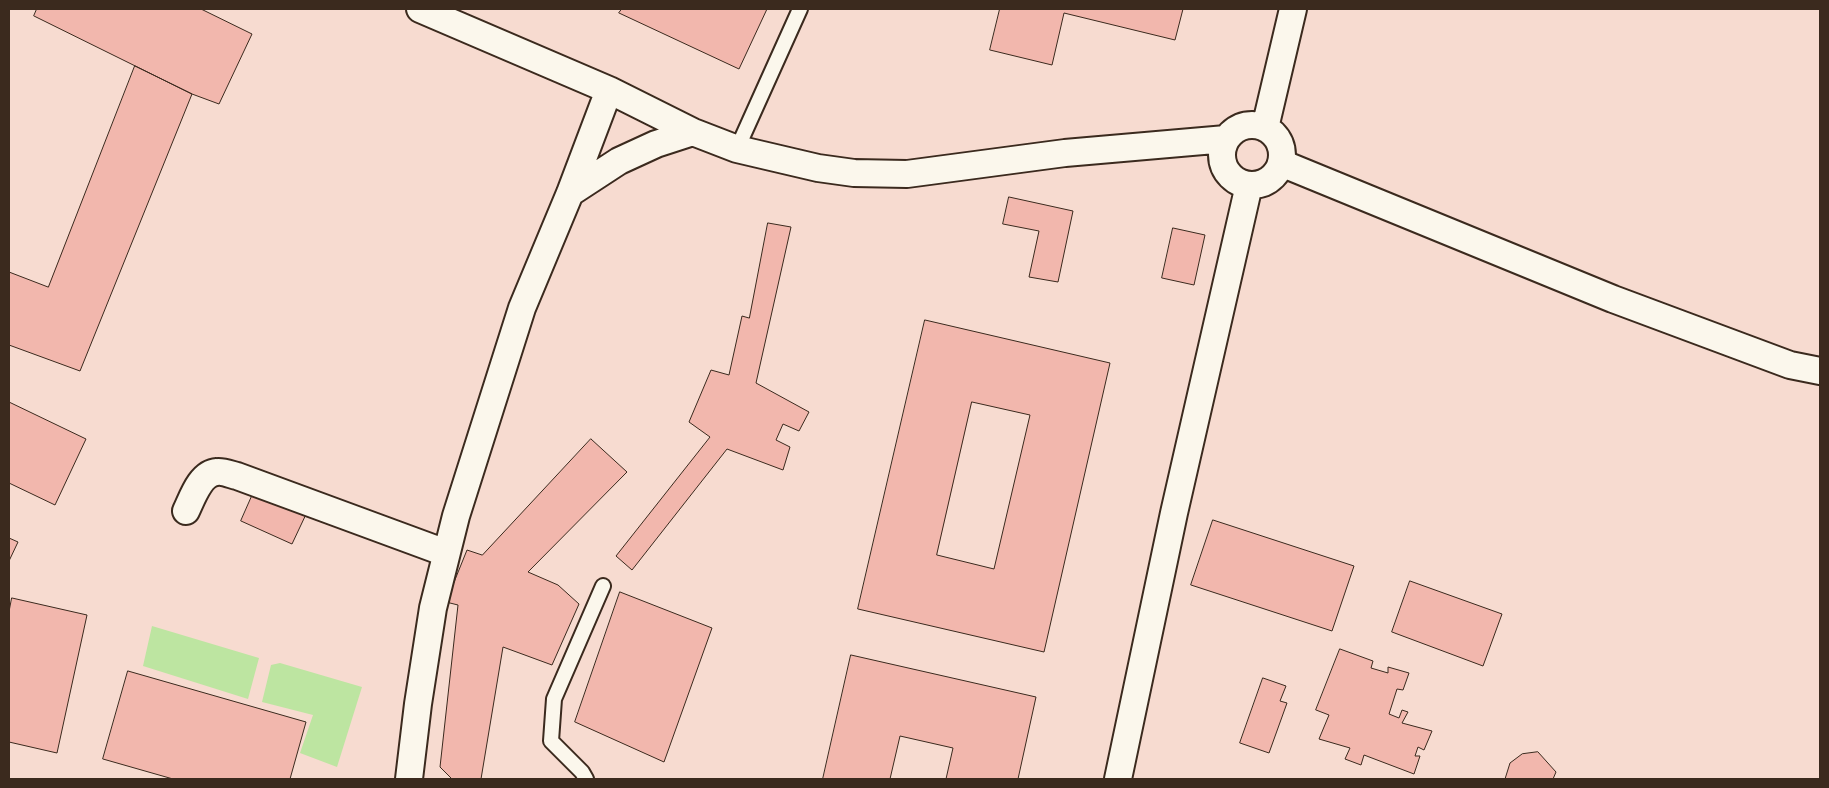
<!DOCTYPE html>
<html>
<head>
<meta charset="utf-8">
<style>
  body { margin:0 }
  #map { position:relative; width:1829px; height:788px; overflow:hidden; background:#f9eadf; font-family:Sriracha,sans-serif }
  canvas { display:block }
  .frame { position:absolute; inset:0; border:10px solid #3b2a1e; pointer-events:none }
</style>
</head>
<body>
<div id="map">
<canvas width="1829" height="788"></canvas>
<div class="frame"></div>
</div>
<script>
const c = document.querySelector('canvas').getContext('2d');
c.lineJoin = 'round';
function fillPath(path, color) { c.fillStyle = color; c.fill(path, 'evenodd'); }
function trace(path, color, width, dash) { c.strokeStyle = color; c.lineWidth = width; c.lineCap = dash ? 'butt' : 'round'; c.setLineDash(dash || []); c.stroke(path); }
const built = new Path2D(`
  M9,9H1820V779H9Z`);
const green = new Path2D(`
  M152,626L259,658L248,699L143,666Z
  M280,663L362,687L337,767L300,753L313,715L262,702L271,665Z`);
const building = new Path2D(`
  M37,9H201L252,34L219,104L192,94L34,16Z
  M622,9H767L739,69L619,13Z
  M1000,9H1183L1175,40L1064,13L1052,65L990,50Z
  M135,66L192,94L80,371L9,345V272L48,287Z
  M1009,197L1073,211L1058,282L1029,277L1039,231L1003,224Z
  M768,223L791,227L756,383L809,412L799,431L783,424L776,440L790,447L783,470L727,449L632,570L616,556L710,437L689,422L711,370L729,375L742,316L749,318Z
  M1173,228L1205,235L1194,285L1162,278Z
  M925,320L1110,363L1044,652L858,609ZM972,402L1030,415L994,569L937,555Z
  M9,402L86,439L55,505L9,483Z
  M591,439L627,472L528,572L558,585L579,604L552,665L503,647L481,779H452L440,767L458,605L446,602L467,550L482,555Z
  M256,487L308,510L292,544L241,521Z
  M1213,520L1354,566L1332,631L1191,585Z
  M9,538L18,542L9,561Z
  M1410,581L1502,614L1483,666L1392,632Z
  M620,592L712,628L664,762L575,722Z
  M12,598L87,615L57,753L9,742V612Z
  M1340,649L1373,661L1371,668L1388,673V667L1409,673L1403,690L1397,689L1389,714L1399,718L1402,710L1408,712L1402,723L1432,731L1424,750L1418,747L1415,756H1420L1414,774L1364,755L1361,765L1345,759L1350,748L1319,739L1329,715L1316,710Z
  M851,655L1036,697L1018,779H946L953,748L900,736L890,779H823Z
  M128,671L306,722L290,779H173L103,759Z
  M1263,678L1286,686L1280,701L1287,703L1269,753L1240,743Z
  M1538,752L1556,772L1553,779H1505L1510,763L1522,754Z`);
const service = new Path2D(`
  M737,149L800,9
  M586,779L582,772L551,741L554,699L603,586`);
const minor = new Path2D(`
  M420,9L609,90L693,132L737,149L818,168L854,173L907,174L1065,153L1226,139
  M1222 155a30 30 0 1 1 60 0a30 30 0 1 1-60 0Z
  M1265,128L1293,9
  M1281,163L1613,299L1790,365L1820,371
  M570,193L619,161L656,144L693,132
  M186,511C192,499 200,473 217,472C223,471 232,475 237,476L446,553
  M409,779L418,704L433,608L456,516L522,308L570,193L609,90
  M1118,779L1174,513L1249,185`);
fillPath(built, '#f7dbd0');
fillPath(green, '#bde5a1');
fillPath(building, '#f2b7ad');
trace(building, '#3b2a1e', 1);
trace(service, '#3b2a1e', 18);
trace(minor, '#3b2a1e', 30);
trace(service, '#fbf7ec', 14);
trace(minor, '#fbf7ec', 26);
</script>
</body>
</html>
